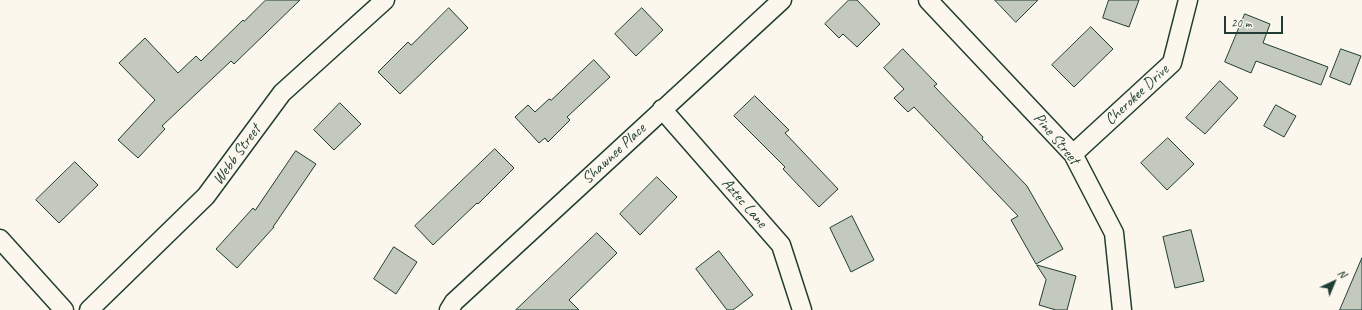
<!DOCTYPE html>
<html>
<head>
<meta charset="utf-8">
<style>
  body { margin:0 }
  #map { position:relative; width:1362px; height:310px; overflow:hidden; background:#fbf7ec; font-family:Caveat,sans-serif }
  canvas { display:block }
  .north { position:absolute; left:1314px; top:262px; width:40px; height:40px; -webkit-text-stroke:3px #fbf7ec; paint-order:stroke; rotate:44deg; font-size:11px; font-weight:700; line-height:16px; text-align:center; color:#1f3d34 }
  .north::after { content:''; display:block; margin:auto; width:14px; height:18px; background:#1f3d34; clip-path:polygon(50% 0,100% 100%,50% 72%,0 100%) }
  .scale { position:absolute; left:1224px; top:16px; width:59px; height:18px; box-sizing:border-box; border:2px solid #1f3d34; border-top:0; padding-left:5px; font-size:12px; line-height:14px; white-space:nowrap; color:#1f3d34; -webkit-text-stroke:3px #fbf7ec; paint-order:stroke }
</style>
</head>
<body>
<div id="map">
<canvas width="1362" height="310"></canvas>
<div class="north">N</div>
<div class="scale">20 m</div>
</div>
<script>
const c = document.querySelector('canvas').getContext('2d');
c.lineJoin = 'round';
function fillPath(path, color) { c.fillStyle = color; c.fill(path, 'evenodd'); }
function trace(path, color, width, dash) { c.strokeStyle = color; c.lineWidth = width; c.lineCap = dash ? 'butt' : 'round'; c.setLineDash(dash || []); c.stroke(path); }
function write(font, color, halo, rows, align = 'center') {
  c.font = font + ' Caveat,sans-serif'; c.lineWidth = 3; c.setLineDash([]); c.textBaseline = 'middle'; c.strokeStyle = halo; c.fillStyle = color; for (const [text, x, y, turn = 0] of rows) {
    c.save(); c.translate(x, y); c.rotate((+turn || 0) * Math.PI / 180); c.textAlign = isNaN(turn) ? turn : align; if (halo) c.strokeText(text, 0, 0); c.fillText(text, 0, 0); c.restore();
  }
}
const building = new Path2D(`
  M266,0H300L234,64L231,61L162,126L165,129L138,158L118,140L155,100L119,63L145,38L178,73L196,56L201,61L243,20L244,21Z
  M849,0H857L880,24L857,47L843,34L839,38L825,24Z
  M995,0H1038L1016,22Z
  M1109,0H1139L1129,27L1103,18Z
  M449,8L468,28L400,94L378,72L408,42L411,45Z
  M642,8L663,30L636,56L615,34Z
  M1245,14L1270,24L1263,43L1328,67L1321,85L1256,61L1251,73L1225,62Z
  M1091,27L1113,49L1074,87L1052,65Z
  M903,49L937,84L934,86L983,137L982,139L1027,186L1063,249L1036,264L1011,220L1018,216L914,107L908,112L894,98L904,89L884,68Z
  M1341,49L1361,56L1350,85L1330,77Z
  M594,60L610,77L567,117L570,120L548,142L545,138L539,143L515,117L528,105L535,112L549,99L551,100Z
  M1220,81L1238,98L1205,134L1186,118Z
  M755,96L789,130L785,133L838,189L819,207L783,169L785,167L734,116Z
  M340,103L361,124L334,150L314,130Z
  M1276,105L1296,116L1284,137L1264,126Z
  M1168,138L1194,164L1167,190L1141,163Z
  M495,149L514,168L478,204L477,203L433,245L415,226Z
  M296,151L316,164L273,227H274L237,268L216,249L253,208L255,210Z
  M75,162L98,185L59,223L36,200Z
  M657,177L677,197L640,235L620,214Z
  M852,216L874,260L851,272L830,228Z
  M1191,230L1204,281L1175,288L1163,237Z
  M597,233L617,253L569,300L579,310H516Z
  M394,247L417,262L396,294L374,279Z
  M719,251L753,295L733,310H727L696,269Z
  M1362,258V310H1340Z
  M1037,265L1076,276L1067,310H1056L1039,305L1046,280Z`);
const minor = new Path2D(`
  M928,0L1073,154L1114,233L1122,310
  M662,109L781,245L802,310
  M1073,154L1172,63L1188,0
  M0,239L64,310
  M89,310L206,196L282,93L385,0
  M449,310L454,302L782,0`);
const streetNames = [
  ["Cherokee Drive",1137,95,-43],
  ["Pine Street",1056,139,50],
  ["Shawnee Place",614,154,-43],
  ["Webb Street",237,155,-54],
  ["Aztec Lane",744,203,49]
];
fillPath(building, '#c4c9be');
trace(building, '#1f3d34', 1);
trace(minor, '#1f3d34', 21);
trace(minor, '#fbf7ec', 18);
write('16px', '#1f3d34', '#fbf7ec', streetNames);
</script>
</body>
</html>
